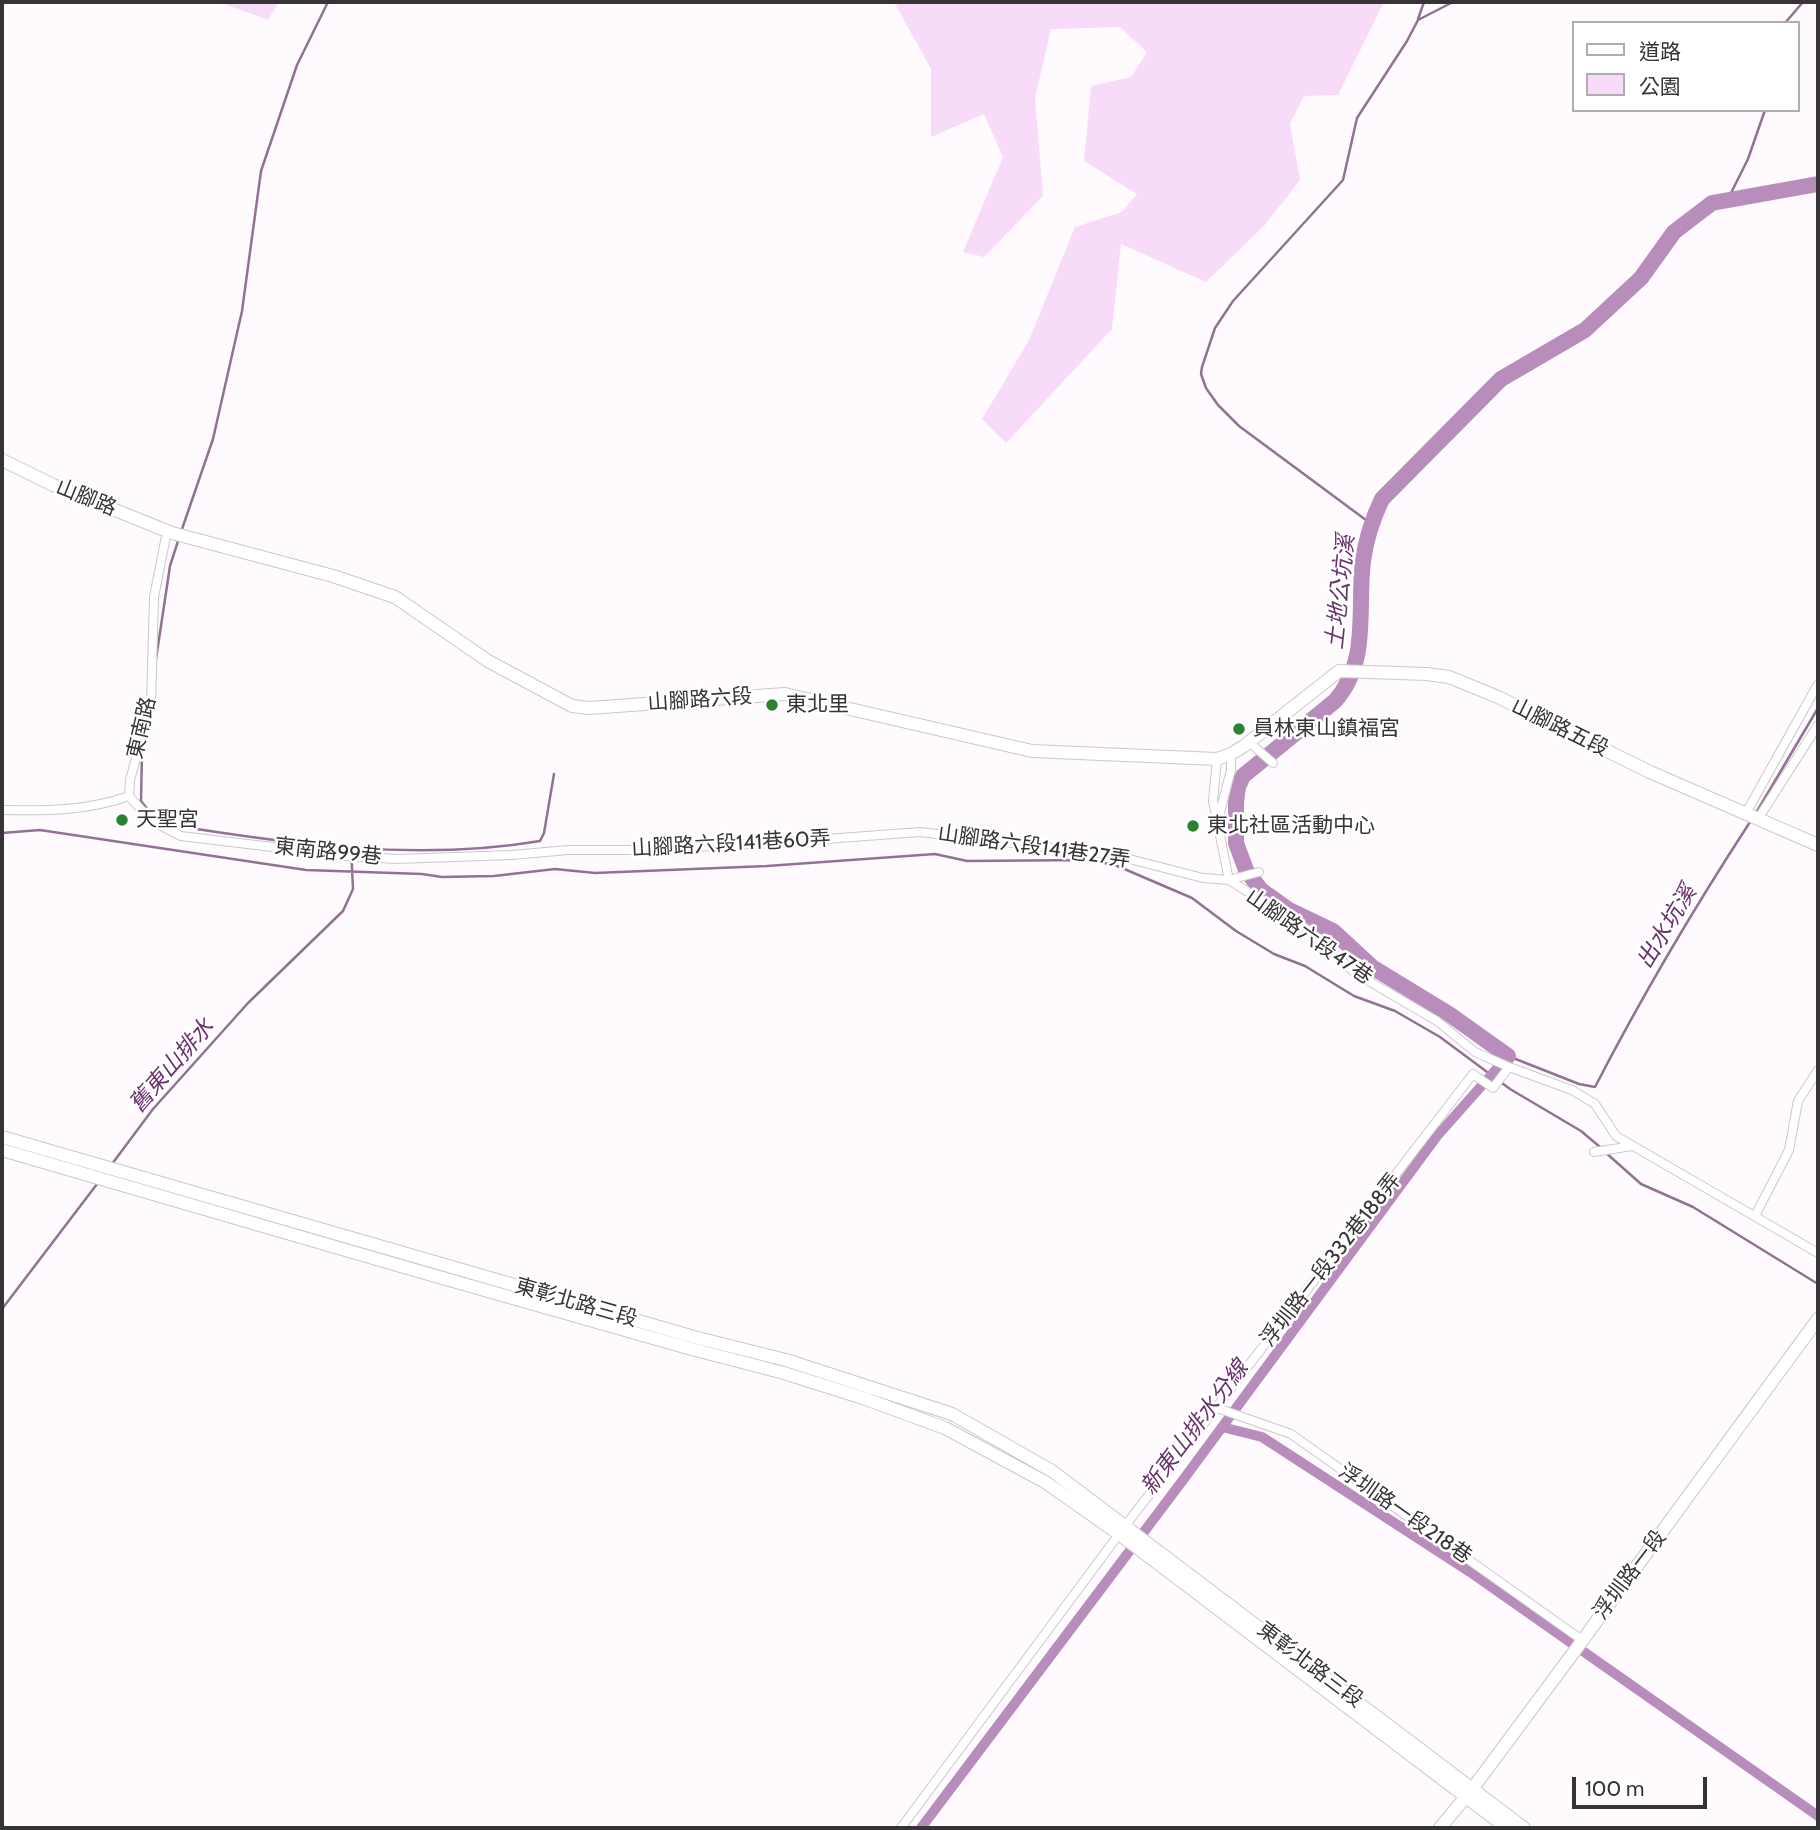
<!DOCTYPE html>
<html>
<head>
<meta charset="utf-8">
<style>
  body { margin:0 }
  #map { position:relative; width:1820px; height:1830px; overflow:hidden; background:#fefafe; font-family:Cabin,"Noto Sans TC",sans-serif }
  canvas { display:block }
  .frame { position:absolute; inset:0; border:4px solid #363436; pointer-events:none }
  .legend { position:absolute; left:1572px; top:21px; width:228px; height:91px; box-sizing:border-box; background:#fff; border:2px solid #afaeaf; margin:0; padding:9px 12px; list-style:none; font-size:21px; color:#363436 }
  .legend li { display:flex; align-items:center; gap:14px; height:35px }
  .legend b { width:35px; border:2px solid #afaeaf }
  .scale { position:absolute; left:1572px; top:1777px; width:135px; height:32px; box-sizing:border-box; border:4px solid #363436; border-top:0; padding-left:9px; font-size:21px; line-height:24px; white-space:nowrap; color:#363436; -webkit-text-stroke:5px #fff; paint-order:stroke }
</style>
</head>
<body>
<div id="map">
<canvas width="1820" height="1830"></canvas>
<div class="frame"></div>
<ul class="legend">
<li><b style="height:9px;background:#fff"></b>道路</li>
<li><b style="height:19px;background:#f8dbf9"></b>公園</li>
</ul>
<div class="scale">100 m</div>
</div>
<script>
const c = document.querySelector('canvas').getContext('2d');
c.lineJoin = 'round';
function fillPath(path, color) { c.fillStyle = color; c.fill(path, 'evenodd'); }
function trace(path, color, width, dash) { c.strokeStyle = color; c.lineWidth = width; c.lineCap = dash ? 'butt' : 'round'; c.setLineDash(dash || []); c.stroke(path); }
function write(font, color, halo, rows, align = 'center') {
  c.font = font + ' Cabin,"Noto Sans TC",sans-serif'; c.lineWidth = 5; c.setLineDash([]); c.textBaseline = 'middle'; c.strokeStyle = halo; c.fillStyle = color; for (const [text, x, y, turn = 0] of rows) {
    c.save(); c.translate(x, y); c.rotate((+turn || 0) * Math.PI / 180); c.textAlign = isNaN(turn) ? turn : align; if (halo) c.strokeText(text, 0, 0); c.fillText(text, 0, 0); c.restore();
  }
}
const green = new Path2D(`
  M219,2H279L268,20Z
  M894,2H1384L1338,95L1304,96L1290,124L1300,180L1264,226L1206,282L1121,244L1112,329L1006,443L982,419L1029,340L1075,227L1122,212L1137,194L1084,161L1091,86L1131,77L1147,52L1120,27L1051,29L1035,98L1043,196L984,257L963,252L1003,157L984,114L931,137V69Z`);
const stream = new Path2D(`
  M1418,19L1424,2
  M1785,23L1803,2
  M1728,199L1748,159L1765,110
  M1370,523L1239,426L1218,405L1206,388L1201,374L1202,367L1215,328L1233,301L1343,180L1357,118L1407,41L1418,20L1453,2
  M181,532L213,439L242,311L261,171L297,65L328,2
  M156,659L170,566L179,538
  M142,752L141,801L156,820
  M1756,813L1818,708
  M165,824C288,844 416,862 540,841L544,833L554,774
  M2,833L40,830L306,870L422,874L442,877L494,876L555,869L595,873L767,866L935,854L967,861L1089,860L1115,865L1192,898L1236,931L1274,954L1305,966L1354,996L1395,1011L1440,1037L1510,1089L1581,1131L1600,1147
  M1508,1056L1579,1084L1595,1087C1642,996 1694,908 1750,822
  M1605,1152L1641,1184L1693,1207L1818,1284
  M112,1164L153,1109L248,1003L343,911L353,889L351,847
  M2,1309L97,1184`);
const canal = new Path2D(`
  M1222,1427L1262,1437L1470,1572L1818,1816
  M921,1828L1183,1480L1437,1136L1508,1056`);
const river = new Path2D(`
  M1508,1056L1449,1014L1372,967L1333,931L1289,910L1261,890L1246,870L1236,843V802L1238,787L1243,776L1335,701C1370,662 1357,609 1363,561C1366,538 1372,520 1382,499L1501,379L1585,330L1641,278L1674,232L1712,203L1818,184`);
const street = new Path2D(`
  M1249,742L1273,763
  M1217,759L1213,801L1229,880L1308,930L1355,973L1437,1021L1475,1052L1509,1067L1572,1090L1595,1104L1616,1136L1818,1253
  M129,796L150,820L181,836L347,856L396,859L512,855L568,850H636L772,843L920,832L1114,855L1203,878L1229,880L1259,872
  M129,796L130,780L151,704L154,597L167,531
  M2,810C45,811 88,811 129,796
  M1746,813L1818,684
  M1219,816L1231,770V754
  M1758,819L1818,725
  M1594,1152L1632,1146
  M1755,1216L1789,1150L1798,1101L1818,1070
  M1217,1408L1291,1434L1582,1640
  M901,1828L1125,1526L1473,1074L1493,1088L1509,1067`);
const secondary = new Path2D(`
  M2,460L53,485L172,533L333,576L395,597L488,661L572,706L589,708L785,694L1032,751L1217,759L1231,754L1244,746L1339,671L1427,674L1449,677L1498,697L1650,772L1818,845
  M2,1137L694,1337L786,1360L952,1414L1052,1471L1524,1828
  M2,1150L404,1267L688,1348L784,1373L863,1398L945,1428L1045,1482L1119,1534L1507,1828
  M1440,1828L1473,1788L1571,1656L1818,1319`);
const markers = [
  [772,705,7,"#2b8332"],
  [1239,729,7,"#2b8332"],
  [122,820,7,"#2b8332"],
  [1193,826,7,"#2b8332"]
];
const streetNames = [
  ["山腳路",86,498,22],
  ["山腳路六段",700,700,-4],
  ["東南路",142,728,-77],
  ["山腳路五段",1560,728,26],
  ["山腳路六段141巷60弄",731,844,-3],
  ["山腳路六段141巷27弄",1034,847,8],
  ["東南路99巷",328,852,6],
  ["山腳路六段47巷",1309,937,35],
  ["浮圳路一段332巷188弄",1331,1260,-52],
  ["東彰北路三段",576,1303,16],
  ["浮圳路一段218巷",1405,1514,35],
  ["浮圳路一段",1630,1575,-53],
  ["東彰北路三段",1310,1665,37]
];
const poiNames = [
  ["東北里",786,705],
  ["員林東山鎮福宮",1253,729],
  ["天聖宮",136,820],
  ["東北社區活動中心",1207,826]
];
const waterNames = [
  ["土地公坑溪",1341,592,-84],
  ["出水坑溪",1667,927,-59],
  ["舊東山排水",172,1066,-49],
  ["新東山排水分線",1195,1428,-53]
];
fillPath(green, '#f8dbf9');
trace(stream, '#927293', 2.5);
trace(canal, '#b98dbb', 10);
trace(river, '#b98dbb', 16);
trace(street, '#ccc8cc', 10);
trace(secondary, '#ccc8cc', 14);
trace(street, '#fff', 8);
trace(secondary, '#fff', 12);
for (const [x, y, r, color] of markers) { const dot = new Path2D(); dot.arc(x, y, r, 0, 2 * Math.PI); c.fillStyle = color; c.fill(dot); trace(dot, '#fff', 2.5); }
write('21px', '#363436', '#fff', streetNames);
write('21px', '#363436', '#fff', poiNames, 'left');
write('italic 23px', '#6a336d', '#fff', waterNames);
</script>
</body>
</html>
